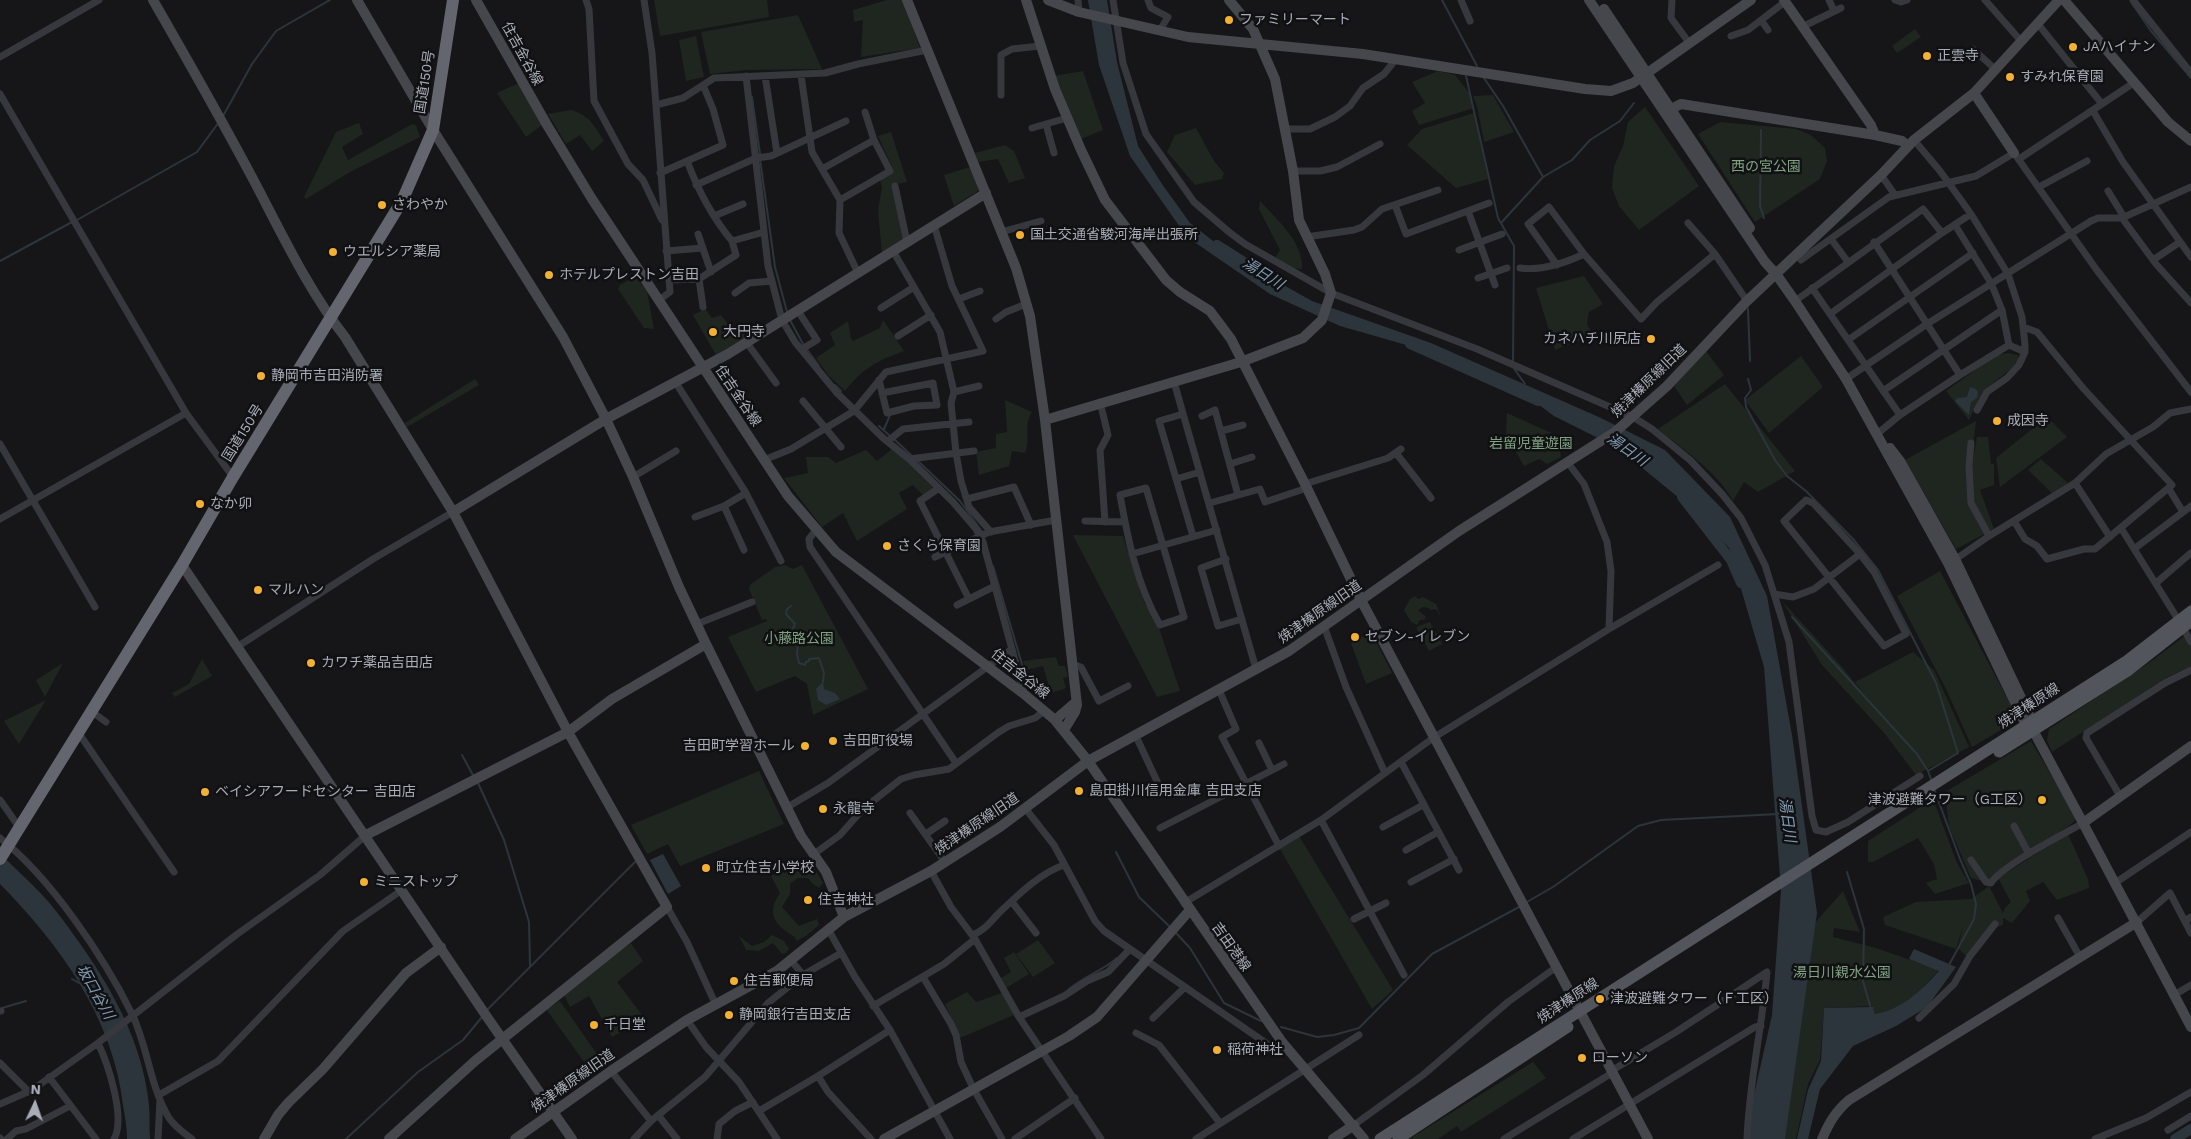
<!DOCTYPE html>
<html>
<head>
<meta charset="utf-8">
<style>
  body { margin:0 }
  #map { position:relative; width:2191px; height:1139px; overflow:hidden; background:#161618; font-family:"Work Sans",sans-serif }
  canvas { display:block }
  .north { position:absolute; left:10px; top:1079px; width:50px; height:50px; -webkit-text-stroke:4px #111113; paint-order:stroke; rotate:3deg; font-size:14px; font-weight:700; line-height:20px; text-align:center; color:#a8adb8 }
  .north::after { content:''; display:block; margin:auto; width:18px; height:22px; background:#a8adb8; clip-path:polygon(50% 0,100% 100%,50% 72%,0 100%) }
</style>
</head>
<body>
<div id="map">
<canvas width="2191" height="1139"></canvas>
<div class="north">N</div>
</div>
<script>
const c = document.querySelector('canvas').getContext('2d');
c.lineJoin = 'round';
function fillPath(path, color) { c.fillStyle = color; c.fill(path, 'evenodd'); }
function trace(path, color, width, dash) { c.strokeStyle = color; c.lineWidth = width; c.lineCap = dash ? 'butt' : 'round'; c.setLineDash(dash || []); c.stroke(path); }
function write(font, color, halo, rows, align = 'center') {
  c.font = font + ' "Work Sans","Noto Sans JP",sans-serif'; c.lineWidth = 5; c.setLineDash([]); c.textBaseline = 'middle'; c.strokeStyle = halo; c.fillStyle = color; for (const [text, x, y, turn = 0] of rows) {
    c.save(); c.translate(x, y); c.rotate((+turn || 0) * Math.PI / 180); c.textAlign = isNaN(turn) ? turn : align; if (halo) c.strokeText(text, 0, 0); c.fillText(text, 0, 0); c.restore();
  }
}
const green = new Path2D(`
  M654,0H767L769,17L660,36Z
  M887,0H903L920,48L861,57L863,20L854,22L853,10Z
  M798,15L822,69L747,70L710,74L701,32Z
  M1915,29L1921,37L1897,53L1892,46Z
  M696,36L704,77L686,81L679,40Z
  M1083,71L1103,130L1081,139L1054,76Z
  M1438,71L1455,75L1471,95L1474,108L1419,125L1412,111L1425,103L1412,82Z
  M519,83L542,125L526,137L497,93Z
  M1493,95L1514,132L1484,142L1477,106L1473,96Z
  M1645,107L1699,186L1639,230L1619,206L1612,188L1614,166L1623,146L1628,122Z
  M571,110C589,115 595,126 604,141L592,151L580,135L566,144L548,114Z
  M1474,113L1488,179L1456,188L1407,145L1422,129Z
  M1720,122L1796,129L1811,135L1825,148L1827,161L1820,179L1755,222L1698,134Z
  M359,123L363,134L342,147L348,160L412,124L416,125L420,137L350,172L306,199L304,197L336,132Z
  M1196,128L1214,161L1224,173L1222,179L1195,185L1167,152L1175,135Z
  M891,132L907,182L896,184L905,241L882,254L878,210L882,187L880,180L892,172L893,169L878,136Z
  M1005,145L1014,151L1025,178L1009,183L998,159L978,162L975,153Z
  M970,167L979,188L978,191L954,206L944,175Z
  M1260,201C1276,219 1304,242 1302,269L1290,268L1275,258L1280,250L1259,209Z
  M1584,276L1603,304L1589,312L1587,324L1593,335L1555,350L1536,288Z
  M635,277L647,291L654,329L644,328L618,289L620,285Z
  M703,310H706L712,318L721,315L729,325L738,326L748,337L716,355L693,315Z
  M883,320L904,351C877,361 863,368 845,391L828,375L816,358L835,345L830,333L848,321L851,339L853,341L880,328Z
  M1706,351L1724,375L1687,405L1674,386Z
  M2008,353L2018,355V363L1991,385L1979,399L1969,420L1946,391L1996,355Z
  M1801,356L1823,387L1769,433L1745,400Z
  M475,379L479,385L407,427L405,423Z
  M1725,384L1795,471L1758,492L1744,482L1733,501C1717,471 1683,450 1658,429Z
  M1005,400L1032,412C1023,425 1031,439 1025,453L1012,451L1009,466L979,475L976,452L996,448V434L1007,432Z
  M1507,413L1558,436L1561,457L1547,464L1539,459L1524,466L1506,434Z
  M2047,417L2067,437L2000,487L1996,458Z
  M1976,421L1971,466H1972L1977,437H1988L1991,464H1994V485L1980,490L1994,529L1956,549L1905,460Z
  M893,448L933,488L924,496L913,485L899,493L907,509L857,541L843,513L822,527L784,478L808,473L806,457H828L836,463L866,450L877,461Z
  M2041,459L2068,483L2053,494L2028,470Z
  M1073,535L1123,536L1144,602L1157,622L1180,691L1157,697Z
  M785,565L793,569L802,565L868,689L813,715L807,684L795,676L756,692L728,637L767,621L766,619L762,620L749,589L750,585L775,567Z
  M1940,571L2015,713L2011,724L1972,747L1946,689L1897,596Z
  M1415,596L1418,599L1423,597L1436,604L1441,617L1436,609L1430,610L1429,608L1423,607L1418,610L1426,617L1424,620H1420L1417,625L1411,622L1404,610L1410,599Z
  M1782,601L1843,668L1871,704L1855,682L1913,652L1934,670L1969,747L1916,775L1885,734L1822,665Z
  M1430,622L1442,644L1429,651L1416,627Z
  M1371,632L1392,673L1366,684L1351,643Z
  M2183,637H2186L2191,647V666L2166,678L2052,752L2047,740L2049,729L2153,660Z
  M1056,657L1059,666H1065L1068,677L1063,678L1066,688L1051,693L1043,666L1026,670L1023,661Z
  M202,659L212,676L175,697L172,693L189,684Z
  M63,663L45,697L36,680Z
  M46,700L19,744L4,721Z
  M2031,741L2076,816L2074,822L1986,882L1971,878L1949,826L1945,792Z
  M759,771L784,824L680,866L668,844L647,854L631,825Z
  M1933,799L1957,863L1969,883L1935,894L1926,883L1937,879L1934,864L1918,838L1873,862H1868V841Z
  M2068,834L2088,879L2089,888L2057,900L2043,882L2026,891L2030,901L2012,923L2003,918V925L1992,929L1966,956L1958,948L1963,926L1956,949L1885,925L1883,917L1916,902L1971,899L1989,886L2003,913L2005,908L2011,902L1998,878Z
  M1299,836L1393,990L1372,1009L1280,849Z
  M809,859L823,883L819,888L813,884L808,878H798L790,884V894L782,907L799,926L817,919L819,925L806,936L796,941L795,937C776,926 765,914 780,893L771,876Z
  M1843,891L1860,932L1834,928L1833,937L1876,948L1939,970C1923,987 1900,1014 1875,1014L1872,1006L1824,1008L1820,1060L1808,1084L1796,1139H1784L1813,925Z
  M772,935L784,941L789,949L786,953L782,954L773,943L759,951L746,950L739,936L752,946L764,942Z
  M1038,940L1055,963L1033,977L1016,954Z
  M631,943L643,961L617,982L645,1019L612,1037L589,996L570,1007L564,995L604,961Z
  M1014,952L1029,974L1006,988L1001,978L1011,972L1004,958Z
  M967,992L976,1002L1002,993L1016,1014L960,1038L945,1004Z
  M560,1001L599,1057L587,1066L546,1009Z
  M1533,1062L1546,1078L1461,1132L1457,1126L1438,1139H1409Z`);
const water = new Path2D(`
  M1088,0H1107L1117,62L1138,146L1162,184L1190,223L1235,258L1312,301L1431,343L1601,418L1665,450L1730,517L1767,596L1792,735L1817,913L1785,1139H1748L1747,1126L1772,1015L1781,890L1764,667L1729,548L1690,507L1618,448L1554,416L1527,396L1445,356L1340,326L1270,294L1187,237L1130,156L1099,65Z
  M1970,387L1976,389L1978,392L1977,398L1971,402L1969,415L1955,401L1957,398L1967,397Z
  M823,682L824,689L835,693L840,699L826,705L818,700L816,689Z
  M0,853C18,872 40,890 56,911C99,967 142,1032 149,1105C150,1116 149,1128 150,1139H127C127,1128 125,1116 123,1105C113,1018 60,945 0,884Z
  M663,854L681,886L668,894L650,860Z
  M1914,949L1956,967L1927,1007L1896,1026L1853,1046L1820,1089L1808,1139H1797L1808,1090L1821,1061L1824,1008L1873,1007L1875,1014C1902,1010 1921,990 1939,971L1909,959Z`);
const stream = new Path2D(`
  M1442,0L1477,66
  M2131,2L2151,31L2191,78
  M1466,76L1498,218L1514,246L1513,362
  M1484,78L1503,106L1543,177
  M752,97L760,154
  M223,116L252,64L276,31L330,0
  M1761,130L1760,206L1764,218
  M760,159L775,267L787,312
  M77,220L197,152L219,122
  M1501,223L1543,177L1572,160L1590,140L1620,121L1634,103
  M0,261L72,222
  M1748,309L1750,361
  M790,320L803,344L819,366
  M1513,367L1525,384
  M1748,379L1751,390L1745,398L1746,407L1775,460L1787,476L1806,491L1853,539L1878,570L1936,683L1958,753L1928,771
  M835,385L841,391
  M879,426L890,436
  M884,429L890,415
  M894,439L912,456
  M918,461L960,501L983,533
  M993,566L1029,688
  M791,606L787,609L786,614L795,624L791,633L798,645L797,654L799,663L805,665L806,662L809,661V659L819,658L824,673L823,682
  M1792,617L1917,754L1928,771L1932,782
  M462,755L474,777
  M478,783L504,840L529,922L530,966
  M1934,789L1960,859L1971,884L1976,904L1974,919L1949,965
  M1116,852L1139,897L1169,926
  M1847,872L1864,929L1863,981L1871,1009
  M1525,903L1553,887L1638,826L1661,820L1778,814
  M1176,933L1190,948L1224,1003L1261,1021
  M72,979L79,983
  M1069,989C1085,976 1102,971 1117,958
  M2,1008L26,1001
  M486,1011L635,862
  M1281,1027L1317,1037L1334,1035L1359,1028L1432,954L1519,907
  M346,1139L418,1072L463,1040L482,1017`);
const river = new Path2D(`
  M1217,245L1266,276
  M1410,344L1538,401
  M1682,497L1731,560L1741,583
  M2175,1139L2191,1129`);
const street = new Path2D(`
  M586,0L589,9L594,101L628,164L643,180L662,220
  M644,0L652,53L670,292L659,300
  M1078,0L1079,12
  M1113,0L1123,63L1146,134L1194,202L1229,232L1245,244L1331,293L1477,349L1633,417L1652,429L1690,460L1722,494L1741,518L1765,565L1789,642L1812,816L1816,830L1826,832L1848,822L1920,776
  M1148,0L1151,8L1168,17L1160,30
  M1461,0L1470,21
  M1672,0L1671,18L1690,44
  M1829,0L1834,11
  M1895,0L1901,2L1907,0
  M1985,0L2021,41
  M2133,0L2191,73
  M1761,20L1768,30
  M2038,24L2102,104
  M1804,26L1841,8
  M1731,36L1748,30L1786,1
  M1973,49L1996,70
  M0,57L99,0
  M801,75L812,152L840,200L839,233L858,273
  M746,76L768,266L782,320L795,342L837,393L883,438L909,459L953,502L976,529L983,542L1024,694
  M765,76L777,153
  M0,94L186,413L233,477
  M1001,95V55L1012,49L1040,46
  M656,105L683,98L714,78L825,73L858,64L927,50
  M2093,111L2123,162L2191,257
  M1046,124L1054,153
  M1032,128L1067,118
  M1285,129H1310L1335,117L1350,106L1363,88L1384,74L1396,59
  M1914,140L1940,171L1971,214L2008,274L2022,317L2025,345V352L2019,365L2007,378L1987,392L1977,410
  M2019,159L2135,82
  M687,161C698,190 712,217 732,241L764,232
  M822,169L874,140
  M1293,171H1320L1337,167L1380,144
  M660,173L723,145L713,109L703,85
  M1881,175L1895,195
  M696,185L756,158L771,156L846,121
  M895,186L907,242
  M2039,187L2087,161
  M2108,191L2124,217
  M840,200L890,171L874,140L865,112
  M1395,205L1406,234L1489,203
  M1468,211L1495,285
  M714,216L743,204
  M2122,218L2156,264L2191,303
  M1688,223L1715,254L1747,301
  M1955,225L1991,283L2002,310L2009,345
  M1001,232L1041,221
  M698,234L711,272
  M1306,237L1354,230L1362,227L1382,209L1438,190
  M1831,239L1848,262
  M1874,242L1960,375L1900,415L1877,434
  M1459,250L1502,234
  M666,251L703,248
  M893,251L940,332L954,392L951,403L956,453L961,481L969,507L991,532
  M1801,260L1889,197L1976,176L2014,153L2096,269L2191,392
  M2153,260L2180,242
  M1557,265L1528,224L1549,207L1584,254L1641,319L1657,302L1715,254
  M1520,268C1542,271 1565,263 1584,254
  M1478,278L1507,268
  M699,279L703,307
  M669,280L699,279L736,255L732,241
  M1812,288L1900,415
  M735,293L749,283L772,281
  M959,299L980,291
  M1795,301L1923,209L1942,233L1971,214
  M881,308L914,287
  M798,311L817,340L802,349
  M1830,314L1942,233
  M996,319L1006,312L1026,304
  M898,336L931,315
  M1848,340L1973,253
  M747,343L776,383
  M1960,375L2009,345L2025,352
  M1846,379L1927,324L2091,221L2098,218H2122L2191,187
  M879,380L887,413L914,406L937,405L933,383L882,393
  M1174,382L1256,669
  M676,383L746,493
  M1883,391L2002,310
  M954,392L979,386
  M803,401L841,447
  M1100,402L1108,435L1100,450L1105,522
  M1183,414L1159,421L1193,536
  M1202,416L1215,410L1238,495
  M1221,431L1243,425
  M888,441L903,429L969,422
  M1971,443L1969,466L1971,503L1989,536
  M0,444L95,607
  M1396,453L1431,498
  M909,459L974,451
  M764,460L791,449L854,411L886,372L983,351L952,286L934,225
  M1568,463L1584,484L1607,542L1611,571L1609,629
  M1230,464L1252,457
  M633,477L676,451
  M1176,479L1200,472
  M2075,483L2110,537
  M1305,484L1388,458L1401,449
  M939,488L920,501L969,599
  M1146,488L1184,617L1160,625C1137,585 1128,540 1120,495Z
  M2169,489L2183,512
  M967,499L1014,487L1031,525
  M1806,500L1813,503L1860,554L1874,572L1906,634L1884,646L1784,521Z
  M1210,503L1260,489L1265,502L1307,488
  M724,506L744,550
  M695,517L724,506L746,493L781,561
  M0,519L186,413
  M1085,521L1125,522
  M2014,521L2025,539L2037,546L2047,559L2084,549H2095L2172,485L2083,388L2037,332L2023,327
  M2121,528L2179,621
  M816,530L809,539L810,547L956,763
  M2134,549L2191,506
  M1132,554L1217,530
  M935,557L989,532L1056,520
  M1226,559L1201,568L1218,626L1242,619
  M1953,561L1989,536L2075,483L2106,454L2153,427L2170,413L2191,409
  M2156,583L2191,553
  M1774,594L1793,597L1814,589L1860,554
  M957,605L995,586
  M697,624L752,602
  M1324,626L1346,687L1385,773
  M2183,628L2191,642
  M237,647L373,559L453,512
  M1072,664L1081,667L1099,701L1128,686
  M1219,690L1236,729L1222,737L1279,846
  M91,711L106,722
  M78,732L174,872
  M1135,734L1162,792
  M1259,743L1272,770
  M1401,762L1459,870
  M2120,796L2086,738L2087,733L2165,683L2191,670
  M0,800L19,827
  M786,808L828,783L1012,649
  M1025,808L1054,845L1095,921L1104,931L1273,1048L1282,1042
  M910,813L945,862
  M1321,820L1404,975
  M2014,826L2029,854
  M1383,827L1423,805
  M1160,828L1284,764
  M926,834L945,821
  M0,838C50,877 104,957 132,1014C148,1047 150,1087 169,1118C175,1127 184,1133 192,1139
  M1406,850L1438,832
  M814,854L840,835L863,809L901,779L914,775L949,769L999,732L1009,726L1035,718L1044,711
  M1971,860L1986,882L1991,883C2001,866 2064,834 2083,823
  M931,871L951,907L975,939L1019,1017L1101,1139
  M1411,882L1454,859
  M2115,883L2191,832
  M1012,902L1036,933
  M1184,903L1321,820L1433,738L1609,629L1718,565
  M667,907L687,942L715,1003
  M2058,918L2080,957
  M1354,919L1386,903
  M2185,921L2191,917
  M2137,922L2170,893L2191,933
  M828,929L855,977L890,1030L950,1139
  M973,935C986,929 989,923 999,913C1018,895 1040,873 1064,865
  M790,959L803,975
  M923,977L951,1024L956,1035L961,1062L973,1088L1002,1139
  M2174,995L2191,985
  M873,1006L944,964L975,939
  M0,1011H1
  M1019,1017L1064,996L1087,981L1108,972L1130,949
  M1153,1018L1184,988
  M1919,1018L1954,984L1970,956L1995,924
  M687,1020L706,1047L739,1082L777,1139
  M1136,1033L1159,1045L1220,1123
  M98,1043C108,1064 126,1118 114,1139
  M0,1063L29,1092
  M611,1071L651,1121
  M1611,1071L1676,1032L1767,972C1762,1028 1749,1083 1747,1139
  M818,1076L828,1092L871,1139
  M49,1077L96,1139
  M159,1095L218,1061L343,931L402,890
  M0,1104L32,1090L98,1043L236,935L320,875L366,835
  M759,1111L818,1076L890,1030
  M658,1115L677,1139
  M1354,1125L1423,1075L1508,1002L1555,968
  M2168,1130L2191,1116
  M0,1138L1,1139
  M7,1139L16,1131L26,1129L70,1106
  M158,1139L160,1100
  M634,1139L651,1121L705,1077L768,1003L803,975L841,953
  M717,1139L719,1124L735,1111L753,1102
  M1015,1139L1075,1098
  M1196,1139L1359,1035
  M1504,1139L1612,1073
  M1573,1139L1755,1027L1761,1026
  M2095,1139L2146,1118L2191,1092`);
const secondary = new Path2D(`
  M153,0C187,59 221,119 253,179C281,232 308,290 345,337L453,512L568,732L667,907L475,1061L389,1139
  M357,0L433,130L563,337L606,419L633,477L679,587L706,644L801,836L826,872L844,917
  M476,0L547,125L592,199L788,496L836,552L1024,694L1055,720L1088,761L1282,1042L1364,1139
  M907,0L1016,268L1030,316L1045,420L1077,705L1075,712L1064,730
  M1026,0L1055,89L1081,150L1105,200L1166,280L1180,292L1210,311L1231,339L1305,484L1361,600L1648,1139
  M1048,0L1079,12L1188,37L1363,54L1585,89L1611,91L1633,83L1751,0
  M1589,0L1765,262L1776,274L1795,301L1846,379L1948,563L2026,725L2032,730
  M1784,0L1871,125L1875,135
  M2064,0L2168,122L2191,141
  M1604,9L1750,228
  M1974,93L2014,153
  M1671,109L1681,104L1875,135L1902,141L1908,146
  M1045,420L1241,362L1303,338L1322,320L1331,293L1325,274L1299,220L1293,171L1275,79L1253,29L1229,0
  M1890,448L1900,461L1955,559L2032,721L2033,730L2083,823
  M453,512L606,419L728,354L986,193
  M182,565L487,1017L572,1139
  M1055,720L1076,702
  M2191,746L2083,823L2191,1027
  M366,835L568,732L612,699L706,644
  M264,1139L278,1115L288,1103L323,1069L406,973L441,947
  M515,1139L611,1071L687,1020L777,971L844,917L931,871L1000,827L1088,761L1289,651L1459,531L1615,432L1667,386L1747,301L1881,175L1914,140L1974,93L2059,0
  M884,1139L1069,1036L1097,1017L1189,911
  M1333,1139L1354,1125
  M1822,1139C1829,1123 1835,1112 1849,1100L2137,922`);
const primary = new Path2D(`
  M1999,752L2129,670L2190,622
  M1380,1139L2125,662L2191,611
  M1398,1139L1568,1027`);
const highway = new Path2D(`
  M0,859L182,565L233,477L402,201L433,130L453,0`);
const markers = [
  [1229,20,5,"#f2b134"],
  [2073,47,5,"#f2b134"],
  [1927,56,5,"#f2b134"],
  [2010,77,5,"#f2b134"],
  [382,205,5,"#f2b134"],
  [1020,235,5,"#f2b134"],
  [333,252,5,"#f2b134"],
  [549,275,5,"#f2b134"],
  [713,332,5,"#f2b134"],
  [1651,339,5,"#f2b134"],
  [261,376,5,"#f2b134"],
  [1997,421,5,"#f2b134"],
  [200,504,5,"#f2b134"],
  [887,546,5,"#f2b134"],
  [258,590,5,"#f2b134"],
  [1355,637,5,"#f2b134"],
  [311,663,5,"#f2b134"],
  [833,741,5,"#f2b134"],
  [805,746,5,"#f2b134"],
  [1079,791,5,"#f2b134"],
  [205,792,5,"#f2b134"],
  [2042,800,5,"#f2b134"],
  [823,809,5,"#f2b134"],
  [706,868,5,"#f2b134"],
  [364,882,5,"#f2b134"],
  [808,900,5,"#f2b134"],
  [734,981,5,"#f2b134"],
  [1600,999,5,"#f2b134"],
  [729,1015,5,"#f2b134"],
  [594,1025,5,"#f2b134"],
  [1217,1050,5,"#f2b134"],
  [1582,1058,5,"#f2b134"]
];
const poiNames = [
  ["ファミリーマート",1239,20],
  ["JAハイナン",2083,47],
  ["正雲寺",1937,56],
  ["すみれ保育園",2020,77],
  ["さわやか",392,205],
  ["国土交通省駿河海岸出張所",1030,235],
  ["ウエルシア薬局",343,252],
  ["ホテルプレストン吉田",559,275],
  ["大円寺",723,332],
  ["カネハチ川尻店",1641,339,"right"],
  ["静岡市吉田消防署",271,376],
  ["成因寺",2007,421],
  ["なか卯",210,504],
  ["さくら保育園",897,546],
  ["マルハン",268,590],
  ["セブン-イレブン",1365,637],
  ["カワチ薬品吉田店",321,663],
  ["吉田町役場",843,741],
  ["吉田町学習ホール",795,746,"right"],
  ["島田掛川信用金庫 吉田支店",1089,791],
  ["ベイシアフードセンター 吉田店",215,792],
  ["津波避難タワー（G工区）",2032,800,"right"],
  ["永龍寺",833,809],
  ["町立住吉小学校",716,868],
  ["ミニストップ",374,882],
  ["住吉神社",818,900],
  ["住吉郵便局",744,981],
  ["津波避難タワー（Ｆ工区）",1610,999],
  ["静岡銀行吉田支店",739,1015],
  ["千日堂",604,1025],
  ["稲荷神社",1227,1050],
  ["ローソン",1592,1058]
];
const streetNames = [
  ["住吉金谷線",522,54,61],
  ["国道150号",425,82,-81],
  ["焼津榛原線旧道",1649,381,-44],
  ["住吉金谷線",738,396,56],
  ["国道150号",243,433,-58],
  ["焼津榛原線旧道",1320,612,-35],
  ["住吉金谷線",1020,674,39],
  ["焼津榛原線",2029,706,-33],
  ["焼津榛原線旧道",977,824,-34],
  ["吉田港線",1231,947,55],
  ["焼津榛原線",1568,1001,-33],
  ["焼津榛原線旧道",573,1081,-35]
];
const parkNames = [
  ["西の宮公園",1766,167],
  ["岩留児童遊園",1531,444],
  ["小藤路公園",799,639],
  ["湯日川親水公園",1842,973]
];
const waterNames = [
  ["湯日川",1263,274,32],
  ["湯日川",1627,450,35],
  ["湯日川",1787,820,82],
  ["坂口谷川",95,992,61]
];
fillPath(green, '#1e261f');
fillPath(water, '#2c353c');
trace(stream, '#2c353c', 2);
trace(river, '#2c353c', 10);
trace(street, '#37383d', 7);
trace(secondary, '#45474d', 10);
trace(primary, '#53555c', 11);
trace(highway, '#63666e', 12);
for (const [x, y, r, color] of markers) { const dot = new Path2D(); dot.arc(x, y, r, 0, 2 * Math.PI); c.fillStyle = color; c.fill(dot); trace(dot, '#111113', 2); }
write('14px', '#a8adb8', '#111113', poiNames, 'left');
write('14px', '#a8adb8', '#111113', streetNames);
write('14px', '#7fa381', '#111113', parkNames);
write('italic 15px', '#7f9bb3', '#111113', waterNames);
</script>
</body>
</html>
